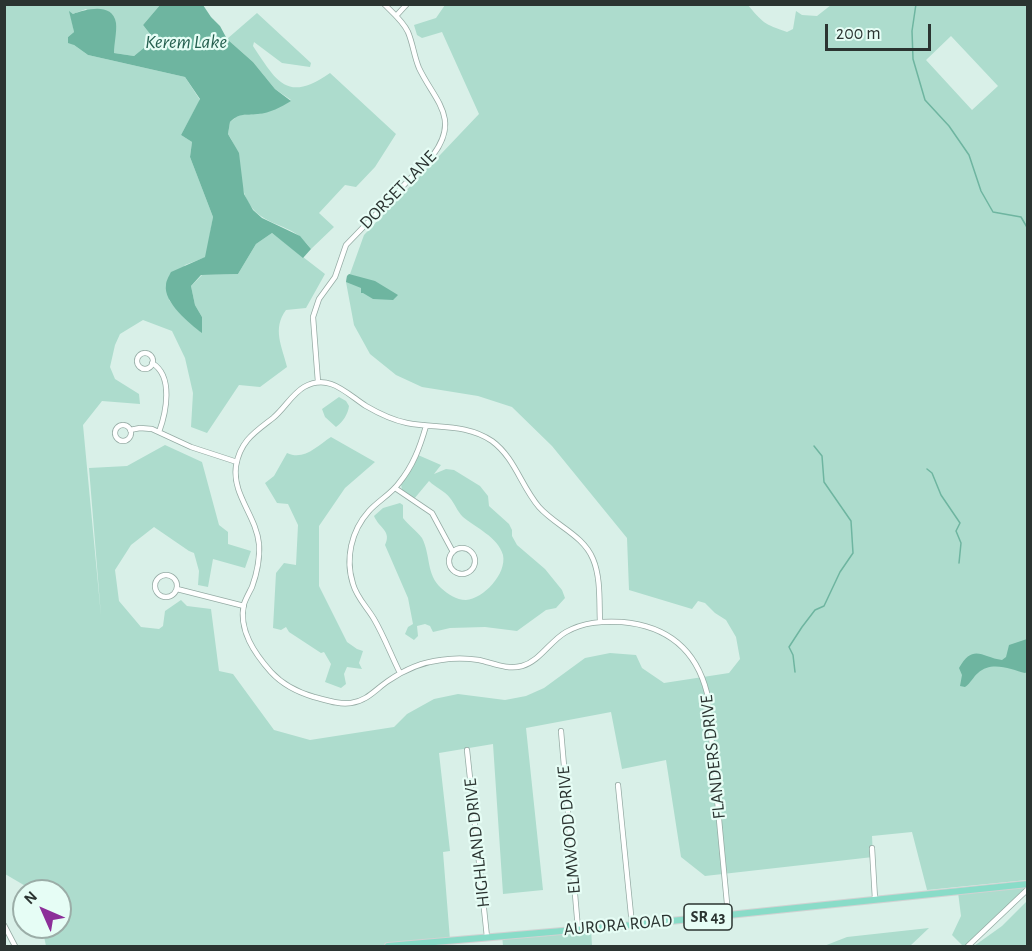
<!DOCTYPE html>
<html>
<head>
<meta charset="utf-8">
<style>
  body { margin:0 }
  #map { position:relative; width:1032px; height:951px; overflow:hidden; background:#d9f0e8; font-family:"Alegreya Sans",sans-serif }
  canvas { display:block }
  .frame { position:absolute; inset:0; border:6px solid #2b3431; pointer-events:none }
  .north { position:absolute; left:12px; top:879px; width:60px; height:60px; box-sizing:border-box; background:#e6fdf5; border:2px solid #9bada7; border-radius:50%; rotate:315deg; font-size:16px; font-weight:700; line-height:24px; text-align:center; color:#2b3431 }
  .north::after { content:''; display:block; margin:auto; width:21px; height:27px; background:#8c2f99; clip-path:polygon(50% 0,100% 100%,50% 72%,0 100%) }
  .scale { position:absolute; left:825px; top:24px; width:106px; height:27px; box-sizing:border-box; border:3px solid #2b3431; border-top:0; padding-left:8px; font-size:18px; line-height:21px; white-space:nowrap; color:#2b3431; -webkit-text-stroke:4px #e6fdf5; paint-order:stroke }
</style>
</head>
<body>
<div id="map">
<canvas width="1032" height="951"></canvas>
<div class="frame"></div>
<div class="north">N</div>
<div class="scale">200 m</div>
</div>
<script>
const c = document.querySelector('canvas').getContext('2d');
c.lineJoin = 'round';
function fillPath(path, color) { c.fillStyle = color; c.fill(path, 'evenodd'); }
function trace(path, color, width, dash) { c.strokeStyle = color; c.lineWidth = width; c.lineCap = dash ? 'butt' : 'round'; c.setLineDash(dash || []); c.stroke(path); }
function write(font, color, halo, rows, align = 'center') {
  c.font = font + ' "Alegreya Sans",sans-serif'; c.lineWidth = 4.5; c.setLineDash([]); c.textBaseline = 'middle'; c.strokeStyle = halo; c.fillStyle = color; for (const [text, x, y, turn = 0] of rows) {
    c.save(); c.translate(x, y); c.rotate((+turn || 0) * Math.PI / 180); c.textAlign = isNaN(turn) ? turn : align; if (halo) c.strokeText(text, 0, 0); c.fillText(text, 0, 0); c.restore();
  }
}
const green = new Path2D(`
  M747,4C763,23 764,24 787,32L793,29L796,11L802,15L817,16L831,5H1027V880L927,890L912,832L872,836L873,857L705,876L681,857L666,760L622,769L611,712L526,728L543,890L503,894L493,744L439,753L450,851L443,852L450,940L398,946H46L42,927H60V891H34L5,874V5H160L143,25L150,34L151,42L134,56L114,53V40L86,9L73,14L70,12L74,32L68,37L74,45L88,55L185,77L200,100L181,135L192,142L190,157L213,217L206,257L185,265L169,300L180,313L201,332L202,317L195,305L191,286L202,275L238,274L256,244L272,233L325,274L306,308L286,310C272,329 282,346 287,367L260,387L239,385L207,433L191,427L193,393L185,358L172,331L143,320L120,334L115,345L110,367L115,379L139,394L140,404L102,401L83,425L101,616L89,468L127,466L165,445L202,462L219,525L228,532V544L251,551L245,568L213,559L208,587L198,585L199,571L194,553L189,551L154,527L131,545L115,570L119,601L141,627L159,629L163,626L165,611L181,600L187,606L211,609L219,671L233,674L274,730L310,740L394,727L407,714L434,699L458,694L505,700L526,696L544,688L585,658L610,653L636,655L642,668L664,683L729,673L740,659L736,637L726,620L715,613L705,603L698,601L692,609L629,590L627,538L552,446L512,407L478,396L422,387L396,375L370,354L354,325L346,282L347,276L350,274L364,235L479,114L442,32L422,38L417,35L414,25L436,18L445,5ZM951,36L998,86L972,110L926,60Z
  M257,13L311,63L310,67L282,63L254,42L253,46C277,82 287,103 330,73L396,134L375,167L356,187L345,185L319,213L334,227L311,249C307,244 303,239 298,235C284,225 265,223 253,209C235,188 244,156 228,134L230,122L239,115L259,114L291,100L275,89L253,62L227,39Z
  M339,397L346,401L349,406C348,414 343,422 336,427L325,417L322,409Z
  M331,437L375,462L345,488L319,526V586L347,642L357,649L363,651L359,663L362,669L347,667L344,674L346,684L341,688L325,682L331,664L324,652L321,653L289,632L286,627L281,630L273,628L276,573L284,563L296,565L298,525L288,504L277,503L265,483L274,476L287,453C304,461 317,446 331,437Z
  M418,455L441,465L434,474L446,469L454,470L480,486L488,496L489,506L509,524L512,530V536L517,545L545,569L562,590L565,598L556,608L546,610L517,631L485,627L450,628L433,632L430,626L425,624L417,626L418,636L414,640L405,634L408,627L413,624L408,598L385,545C392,531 379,528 374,516L383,508L400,503L403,505V518C408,525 417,531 422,538C431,556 426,574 441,588C448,594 456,600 466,600C483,599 507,574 503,555C498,537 476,528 463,517C457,511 455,504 450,498C445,491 435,487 429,481L414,499L402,490L401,484Z
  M1027,884V889L968,946H963L952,935L961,916L958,892Z
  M1027,901V946H974L1002,926Z
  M591,928L592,946H503L502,935Z
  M929,928L910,946H824L847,937Z`);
const water = new Path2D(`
  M160,5H203L211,17L220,26L227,39L253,62L275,89L291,101C281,107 270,113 258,114C244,116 241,112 230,122L228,134L239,153L244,194L253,210L262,218L300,236L311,249L303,258L272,233L256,244L238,274L201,275L191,286L195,305L202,317V333C190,324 163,302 166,285C166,281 169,276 171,272L205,257L213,217L190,157L192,142L181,135L200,99L185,77L88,55L74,45L68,43V37L74,32L69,11L73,14C86,9 113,2 116,23C117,32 114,44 114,53L134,56L151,42L150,34L143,25Z
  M349,274L375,281L398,295L393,300L373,299L363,293H361V288L346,282L347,276Z
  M1027,639V672L1025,673C1012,670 992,660 978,673C973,677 971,683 965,687L960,686L962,675L959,668C973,643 982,657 1002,660L1006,657L1009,645Z`);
const stream = new Path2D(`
  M916,4L912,31L913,59L925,100L949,126L969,155L981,191L993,212L1021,217L1028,229
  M927,469L932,473L941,495L960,523L956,531L961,543L959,563
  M795,672L793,655L789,647L802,627L815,610L824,606L840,572L853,553L851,521L824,482L822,456L814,446`);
const minor = new Path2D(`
  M396,16L407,4
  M137 361a8 8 0 1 1 16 0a8 8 0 1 1-16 0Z
  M152,363C174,376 166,413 159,432
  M318,382L313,317L319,299L335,277L346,245L433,155C461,118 434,100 419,68C414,56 413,44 408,32C403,21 393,13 384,4
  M115 433a8 8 0 1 1 16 0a8 8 0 1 1-16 0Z
  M130,430L140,428L152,429L191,447L237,462
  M395,488L432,513L453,552
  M449 561a13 13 0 1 1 26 0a13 13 0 1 1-26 0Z
  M155 586a11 11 0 1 1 22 0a11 11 0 1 1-22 0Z
  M177,589L244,606
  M600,622C599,602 601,578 593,559C583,535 556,526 539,507C521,486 515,458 492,441C465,423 437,429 407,423C392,420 378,413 366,406C346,393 329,373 304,387C292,394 284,409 273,418C255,432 240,441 236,466C232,495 256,515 259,544C260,558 257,573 252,587C249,593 246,598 244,604C238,630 255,654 271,672C283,685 297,692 314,697C326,700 339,705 351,703C367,701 376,689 388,681C404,670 422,662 441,660C453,658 466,658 479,660C493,663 507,670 522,666C540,661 550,641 566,632C584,622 602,621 622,622C667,626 696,649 707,693L728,914
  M400,673C391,655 384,636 374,619C367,607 357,598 353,584C345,559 351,531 369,511C378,501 391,494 399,483C413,466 420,447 426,426
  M561,731L578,929
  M467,750L487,937
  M618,785L632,925
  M872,848L875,899
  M4,925L15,946
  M968,946L1028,889`);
const major = new Path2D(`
  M388,946L632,925L1028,884`);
const shields = [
  [708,917,48]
];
const shieldNames = [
  ["SR 43",708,917]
];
const streetNames = [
  ["DORSET LANE",398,190,-46],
  ["FLANDERS DRIVE",713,757,-96],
  ["ELMWOOD DRIVE",569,830,-95],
  ["HIGHLAND DRIVE",477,843,-96],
  ["AURORA ROAD",618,925,-5]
];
const waterNames = [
  ["Kerem Lake",186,42]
];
fillPath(green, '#addccd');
fillPath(water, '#6eb5a0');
trace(stream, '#6eb5a0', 1.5);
trace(minor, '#95aba4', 6);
trace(major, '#d0d2d2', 8);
trace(minor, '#fff', 4.5);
trace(major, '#89dcc8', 6);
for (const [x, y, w] of shields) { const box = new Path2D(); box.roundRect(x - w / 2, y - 13, w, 26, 4.5); c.fillStyle = '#e6fdf5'; c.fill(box); trace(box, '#2b3431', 1.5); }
write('bold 16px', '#2b3431', null, shieldNames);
write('18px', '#2b3431', '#e6fdf5', streetNames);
write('italic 20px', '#266050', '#e6fdf5', waterNames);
</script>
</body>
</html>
